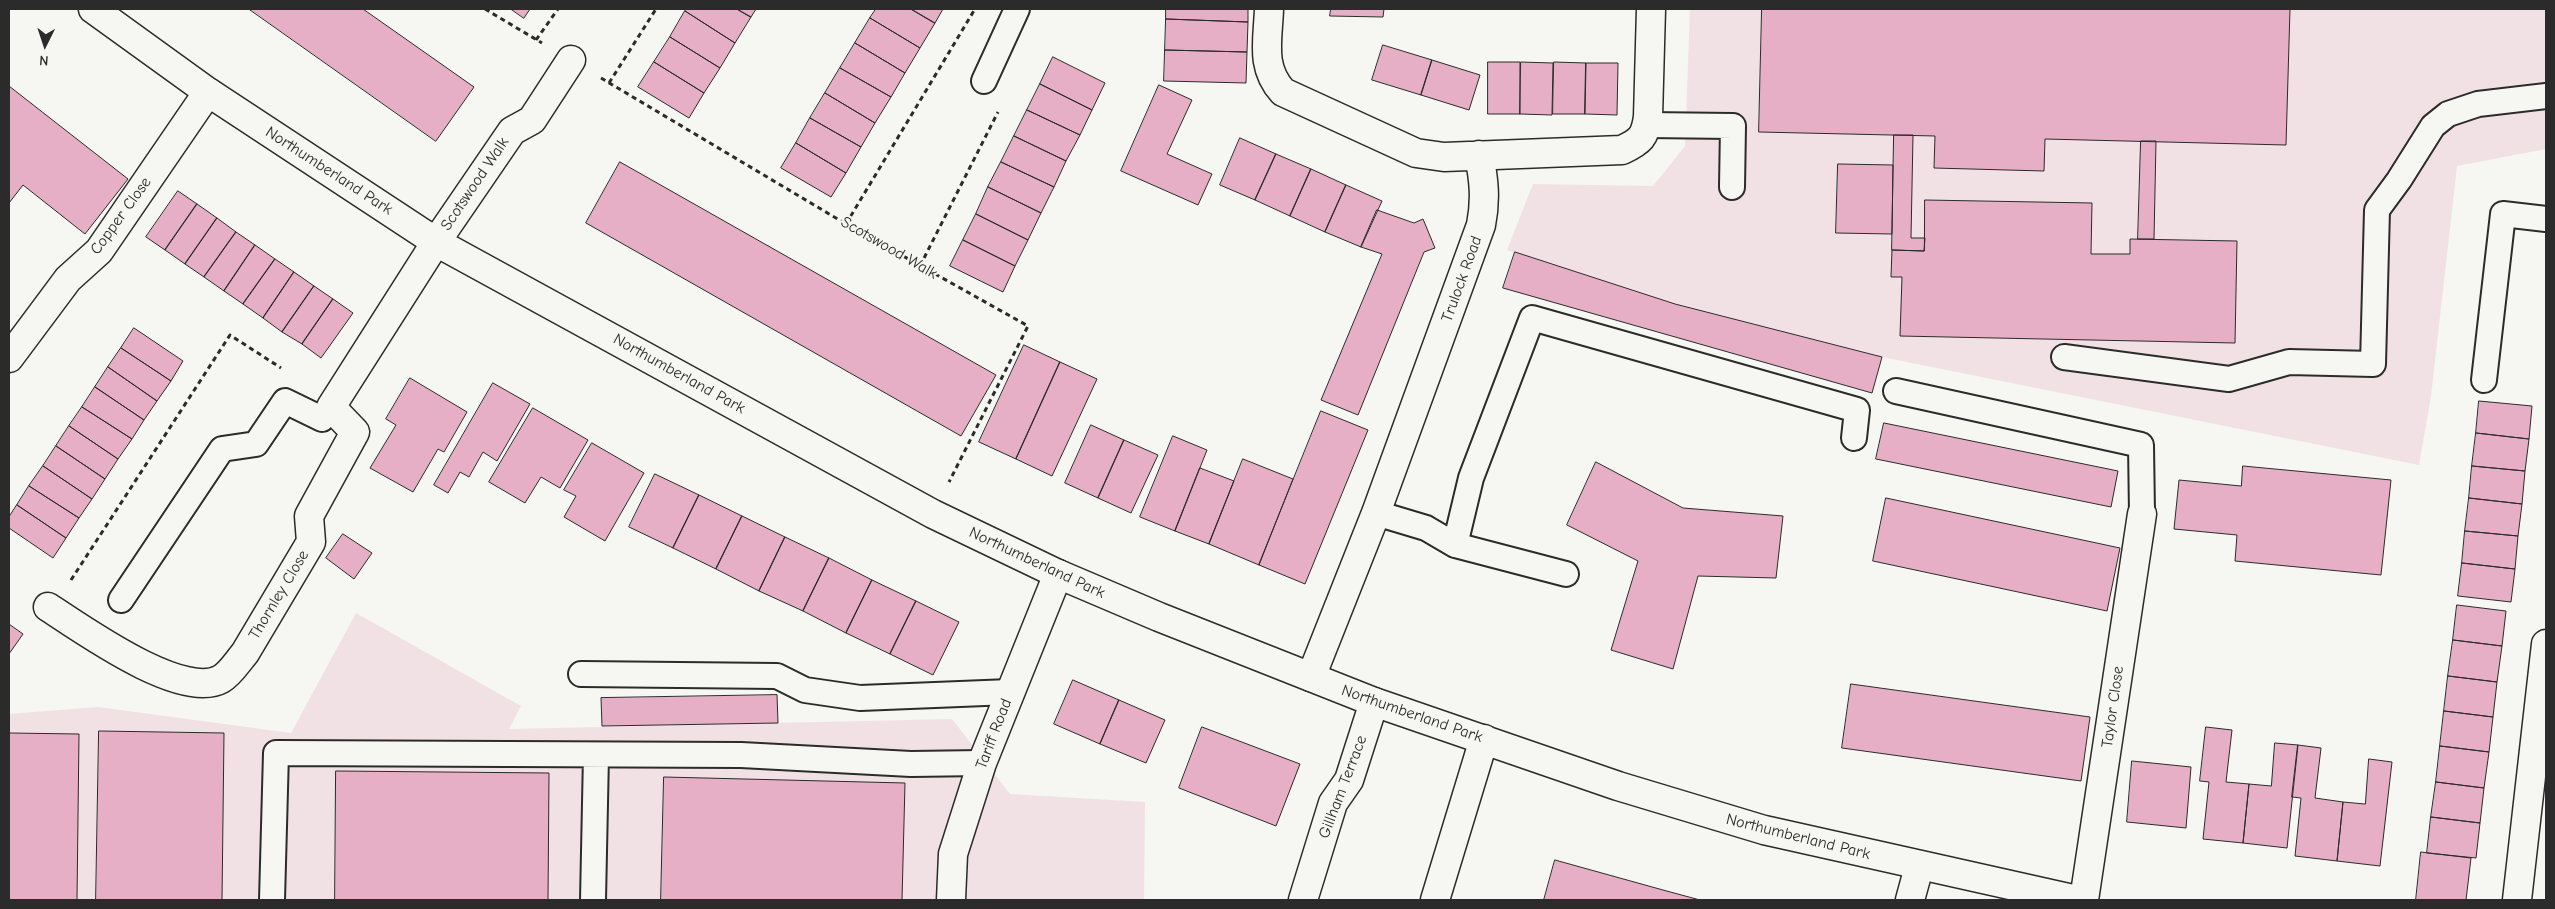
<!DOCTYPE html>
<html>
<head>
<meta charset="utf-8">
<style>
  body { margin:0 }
  #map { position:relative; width:2555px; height:909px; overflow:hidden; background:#f6f6f2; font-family:"Comic Neue",sans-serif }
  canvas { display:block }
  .frame { position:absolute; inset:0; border:10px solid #2b2b2b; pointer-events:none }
  .north { position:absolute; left:20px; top:20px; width:50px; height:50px; -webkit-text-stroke:4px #f6f6f2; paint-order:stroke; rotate:184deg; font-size:14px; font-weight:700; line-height:20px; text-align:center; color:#2b2b2b }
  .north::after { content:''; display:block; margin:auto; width:18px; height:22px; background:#2b2b2b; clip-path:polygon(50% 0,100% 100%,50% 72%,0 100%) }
</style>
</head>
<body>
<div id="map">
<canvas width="2555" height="909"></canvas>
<div class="frame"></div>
<div class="north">N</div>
</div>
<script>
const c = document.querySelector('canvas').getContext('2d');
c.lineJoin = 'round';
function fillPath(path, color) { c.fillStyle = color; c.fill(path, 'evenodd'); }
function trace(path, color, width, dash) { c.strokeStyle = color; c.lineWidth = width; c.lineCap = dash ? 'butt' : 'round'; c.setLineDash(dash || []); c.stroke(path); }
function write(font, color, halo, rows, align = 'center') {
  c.font = font + ' "Comic Neue",sans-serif'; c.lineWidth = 4.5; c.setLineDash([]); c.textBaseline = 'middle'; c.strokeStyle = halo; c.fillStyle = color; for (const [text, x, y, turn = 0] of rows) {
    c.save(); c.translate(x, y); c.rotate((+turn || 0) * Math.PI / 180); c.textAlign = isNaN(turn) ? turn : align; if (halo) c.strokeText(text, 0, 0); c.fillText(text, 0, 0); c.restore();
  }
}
const built = new Path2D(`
  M1690,9H2546V149L2457,166L2431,396L2419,465L1882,357L1675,304L1507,250L1533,184L1653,186L1685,146Z
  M356,613L521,706L509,729L952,719L1010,794L1145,802L1144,900H9V714L98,707L291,733Z`);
const building = new Path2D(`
  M249,9H363L474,87L436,141Z
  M511,9H530L524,18Z
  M687,9H737L751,17L735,43L685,11Z
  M737,9H756L751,17Z
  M876,9H911L935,23L920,48L870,18Z
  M911,9H943L935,23Z
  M1166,9H1248V22L1166,19Z
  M1331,9H1384L1383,17L1330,16Z
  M1762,9H2290L2286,145L2045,139L2044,171L1934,168L1935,136L1759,132Z
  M685,11L735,43L720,68L670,37Z
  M870,18L920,48L905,73L855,43Z
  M1166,19L1248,22L1247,52L1165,50Z
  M670,37L720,68L704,93L654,62Z
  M855,43L905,73L891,97L840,68Z
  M1383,45L1432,60L1421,95L1372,80Z
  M1165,50L1247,52L1246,83L1164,81Z
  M1053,57L1105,83L1092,110L1040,84Z
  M1432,60L1480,75L1469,110L1421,95Z
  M654,62L704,93L689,118L638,87Z
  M1488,62H1520V114H1488Z
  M1521,62L1553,63L1552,115L1520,114Z
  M1554,62L1586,63L1585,114H1553Z
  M1586,63H1618L1617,115L1585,114Z
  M840,68L891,97L875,123L825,93Z
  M1040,84L1092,110L1080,135L1027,110Z
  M1159,85L1192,100L1167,154L1212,174L1198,205L1121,171Z
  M9,86L128,179L85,234L23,185L9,203Z
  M825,93L875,123L861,147L810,118Z
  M1027,110L1080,135L1066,161L1014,136Z
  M810,118L861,147L846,173L796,143Z
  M1894,135H1913L1911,238H1925L1924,251L1892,250Z
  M1014,136L1066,161L1054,187L1001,162Z
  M1240,138L1276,154L1255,200L1220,185Z
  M2141,141H2156L2154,239H2138Z
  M796,143L846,173L831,197L781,168Z
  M1276,154L1311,169L1290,216L1255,200Z
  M620,162L996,375L961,436L586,223Z
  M1001,162L1054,187L1041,213L988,187Z
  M1838,164L1893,165L1892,234L1836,233Z
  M1311,169L1346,185L1325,232L1290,216Z
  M1346,185L1382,201L1361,247L1325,232Z
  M988,187L1041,213L1028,240L976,214Z
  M178,191L197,204L165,250L146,237Z
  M1925,200L2092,203L2091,254H2130V239L2237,241L2235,343L1900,336L1902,277H1891L1892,250L1924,251Z
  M197,204L217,218L185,264L165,250Z
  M1377,210L1414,223L1423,219L1435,248L1424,252L1358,415L1321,400L1382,254L1361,247Z
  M976,214L1028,240L1015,266L963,240Z
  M217,218L236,232L204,277L185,264Z
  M236,232L255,245L224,291L204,277Z
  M963,240L1015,266L1003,292L950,266Z
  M255,245L275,259L243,304L224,291Z
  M1515,252L1675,304L1882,357L1872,393L1503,288Z
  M275,259L294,272L263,318L243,304Z
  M294,272L314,286L282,332L263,318Z
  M314,286L333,299L302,344L282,332Z
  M333,299L353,313L321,358L302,344Z
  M134,328L183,361L171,381L121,348Z
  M1024,345L1060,362L1016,459L979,442Z
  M121,348L171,381L157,401L108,367Z
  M1060,362L1097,379L1052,476L1016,459Z
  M108,367L157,401L144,420L95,387Z
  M410,378L467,412L444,452L438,449L413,492L370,468L396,425L386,419Z
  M493,383L530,404L497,461L483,452L469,477L460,472L448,493L434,485Z
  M95,387L144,420L132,439L82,407Z
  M2479,401L2532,406L2529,439L2476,433Z
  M82,407L132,439L118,459L69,426Z
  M533,408L588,440L560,488L541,477L525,503L489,482Z
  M1321,411L1368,430L1305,584L1259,565Z
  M1884,423L2118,471L2111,507L1876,459Z
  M1091,425L1124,440L1098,498L1065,483Z
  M69,426L118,459L105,479L56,446Z
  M2476,433L2529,439L2525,471L2472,466Z
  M1173,436L1207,450L1175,531L1140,517Z
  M1124,440L1158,455L1131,513L1098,498Z
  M592,443L644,473L605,541L564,517L576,496L564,490Z
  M56,446L105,479L92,499L43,466Z
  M1243,459L1293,479L1259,565L1209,544Z
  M1596,462L1683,508L1783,516L1776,578L1698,576L1673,669L1611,650L1638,561L1567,525Z
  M43,466L92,499L79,518L29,486Z
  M2243,466L2391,480L2381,575L2235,561L2237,535L2174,529L2179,480L2241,486Z
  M2472,466L2525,471L2522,504L2469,498Z
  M1200,468L1234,481L1209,544L1175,531Z
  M655,474L699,495L673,548L629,527Z
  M29,486L79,518L66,538L17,505Z
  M699,495L742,516L716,569L673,548Z
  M1886,498L2120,548L2107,611L1873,561Z
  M2469,498L2522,504L2518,536L2465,531Z
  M17,505L66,538L53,558L9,528V517Z
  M742,516L785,537L759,591L716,569Z
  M2465,531L2518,536L2515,569L2462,563Z
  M343,534L372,553L354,579L326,558Z
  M785,537L829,558L803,611L759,591Z
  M829,558L872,580L846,633L803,611Z
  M2462,563L2515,569L2511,602L2458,596Z
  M872,580L916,601L890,654L846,633Z
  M916,601L959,622L933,675L890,654Z
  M2457,605L2506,611L2502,646L2453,640Z
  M9,624L23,634L9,654Z
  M2453,640L2502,646L2497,682L2448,676Z
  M2448,676L2497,682L2493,717L2444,711Z
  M1073,680L1119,700L1100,744L1054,724Z
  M1851,684L2090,717L2081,781L1842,748Z
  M777,695L778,723L602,726L601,698Z
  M1119,700L1165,720L1146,763L1100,744Z
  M2444,711L2493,717L2489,752L2440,746Z
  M1202,727L1300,764L1276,826L1179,788Z
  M2206,727L2232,730L2226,782L2249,784L2243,843L2203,839L2209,782L2200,781Z
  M99,731L224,733L222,900H96Z
  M9,733L79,734L77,900H9Z
  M2275,743L2298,745L2287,848L2243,843L2249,784L2271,786Z
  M2298,745L2321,748L2315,798L2343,802L2337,861L2295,856L2301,798L2292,797Z
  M2440,746L2489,752L2484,788L2436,782Z
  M2369,759L2392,762L2380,866L2337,861L2343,802L2365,804Z
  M2132,761L2191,767L2186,828L2127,822Z
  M336,771L549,773L548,900H335Z
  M664,777L905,783L902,900H661Z
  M2436,782L2484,788L2480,823L2431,817Z
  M2431,817L2480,823L2476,858L2427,853Z
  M2421,852L2471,858L2466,900H2416Z
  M1555,860L1663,890L1700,900H1544Z`);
const path = new Path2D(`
  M485,9L542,43
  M536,40L558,9
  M601,78L846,224L1028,326L949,482
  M609,83L656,9
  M846,224L975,9
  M920,266L998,112
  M71,580L230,335L281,368`);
const lane = new Path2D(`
  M984,81L1017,9
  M1647,125L1733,126L1732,187
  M2064,357L2229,379L2289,362L2373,364L2377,210L2399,180L2433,126L2448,114L2478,104L2546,96
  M2484,380L2503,214L2546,219
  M1896,391L2141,445L2142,514
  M1376,513L1426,528L1455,545L1566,574
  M1455,545L1471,478L1532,318L1857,410L1854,438
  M121,600L222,449L256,444L285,401L322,419L331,407
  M581,674L777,676L805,690L860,698L1010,692
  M272,900L276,753L741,755L911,764L982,763
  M593,900L596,755`);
const street = new Path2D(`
  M1269,9C1268,40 1260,67 1283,92L1416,153L1444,157L1622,150C1641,141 1645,137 1648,117L1651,9
  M9,358L68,279L99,251L208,92
  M48,607C82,629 182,701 221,679C231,673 238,661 245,653L311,542L309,516L355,432L331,407L436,242L512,131L532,120L571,60
  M1311,677L1376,513L1481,225C1486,200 1484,180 1479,155
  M951,900L953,854L982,763L1058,574
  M1303,900L1333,803L1349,780L1374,702
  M1435,900L1484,739
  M1910,900L1919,867
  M2084,900L2142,514
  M2517,900L2546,644`);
const secondary = new Path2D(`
  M93,9L208,92L436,242L933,514L1058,574L1159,617L1374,702L1618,786L1764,830L2077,900`);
const streetNames = [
  ["Northumberland Park",329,171,33],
  ["Scotswood Walk",475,184,-56],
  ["Copper Close",121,216,-54],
  ["Scotswood Walk",889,248,30],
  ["Trulock Road",1462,279,-70],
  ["Northumberland Park",679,374,29],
  ["Northumberland Park",1037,563,25],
  ["Thornley Close",279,595,-59],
  ["Taylor Close",2113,707,-82],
  ["Northumberland Park",1412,714,19],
  ["Tariff Road",994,734,-69],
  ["Gillham Terrace",1343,787,-69],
  ["Northumberland Park",1798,837,14]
];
fillPath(built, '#f1e1e4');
fillPath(building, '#e6afc5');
trace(building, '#2b2b2b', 1);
trace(lane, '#2b2b2b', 28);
trace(street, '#2b2b2b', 31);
trace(secondary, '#2b2b2b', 31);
trace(path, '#2b2b2b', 3, [5, 4]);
trace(lane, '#f6f6f2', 24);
trace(street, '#f6f6f2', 28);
trace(secondary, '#f6f6f2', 28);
write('16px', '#2b2b2b', '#f6f6f2', streetNames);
</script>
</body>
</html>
